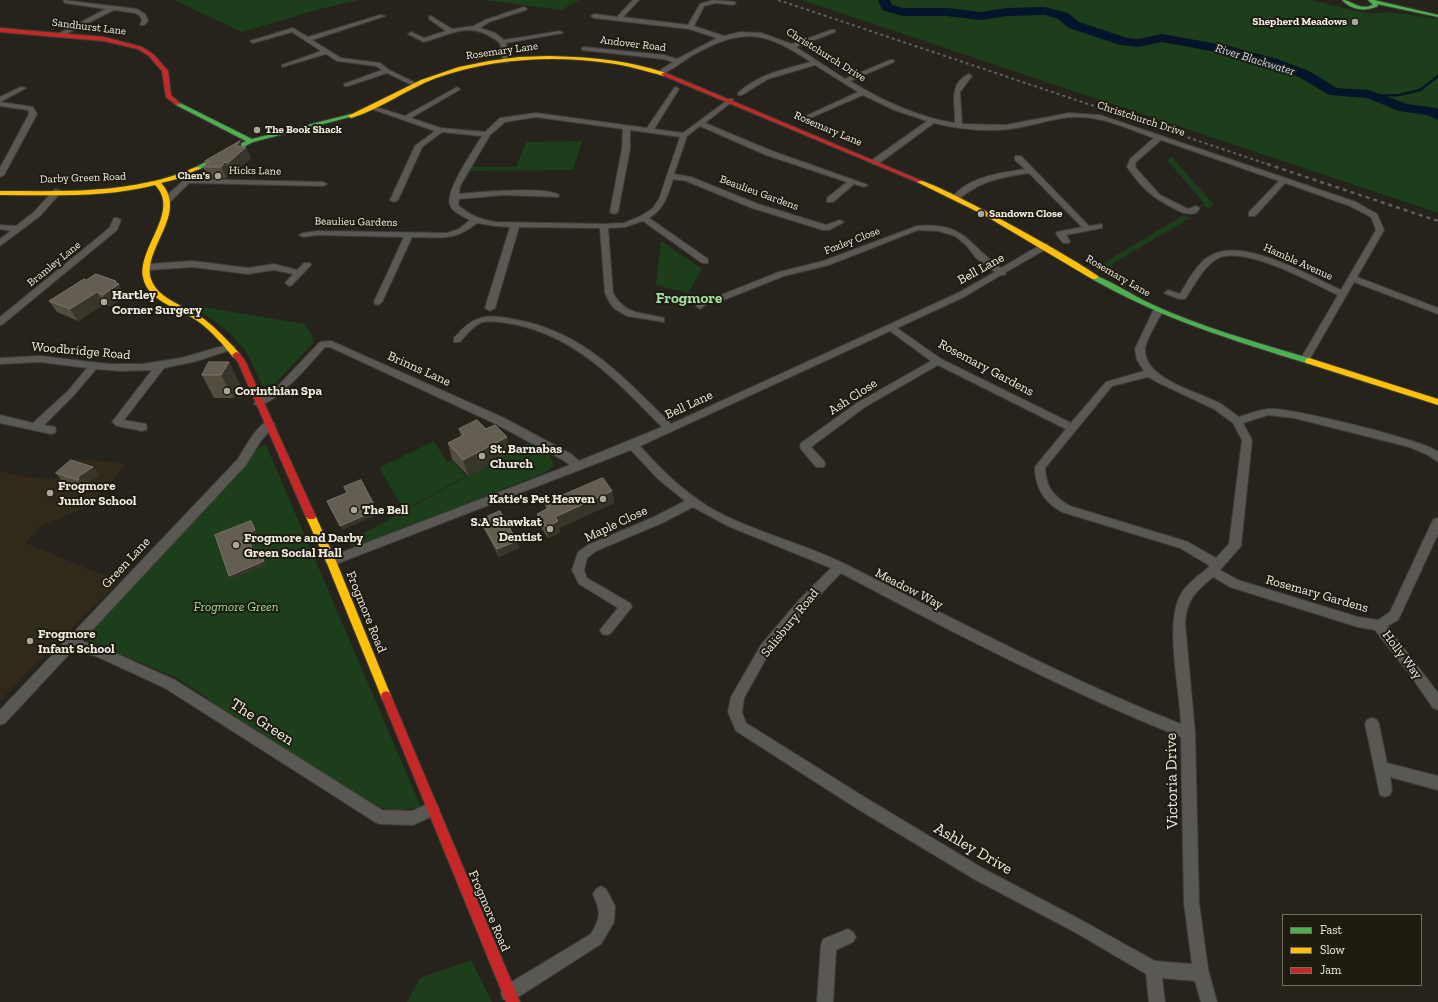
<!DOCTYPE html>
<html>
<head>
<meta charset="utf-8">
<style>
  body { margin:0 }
  #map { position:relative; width:1438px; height:1002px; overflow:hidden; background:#26231c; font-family:"Zilla Slab",serif }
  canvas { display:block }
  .legend { position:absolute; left:1282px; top:914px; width:140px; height:72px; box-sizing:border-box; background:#201b0f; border:1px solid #736f64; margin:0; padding:5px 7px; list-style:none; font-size:12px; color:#efece4 }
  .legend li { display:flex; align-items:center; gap:8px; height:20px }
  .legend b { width:20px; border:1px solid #736f64 }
</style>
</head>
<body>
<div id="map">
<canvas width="1438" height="1002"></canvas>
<ul class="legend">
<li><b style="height:5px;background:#4caf50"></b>Fast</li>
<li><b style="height:5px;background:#ffc107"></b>Slow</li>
<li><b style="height:5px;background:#c62828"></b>Jam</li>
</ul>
</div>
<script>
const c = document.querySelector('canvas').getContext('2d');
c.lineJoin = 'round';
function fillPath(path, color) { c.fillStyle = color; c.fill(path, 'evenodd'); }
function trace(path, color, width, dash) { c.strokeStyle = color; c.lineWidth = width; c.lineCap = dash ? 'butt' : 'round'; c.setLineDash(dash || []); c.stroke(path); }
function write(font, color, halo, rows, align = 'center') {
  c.font = font + ' "Zilla Slab",serif'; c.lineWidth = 4; c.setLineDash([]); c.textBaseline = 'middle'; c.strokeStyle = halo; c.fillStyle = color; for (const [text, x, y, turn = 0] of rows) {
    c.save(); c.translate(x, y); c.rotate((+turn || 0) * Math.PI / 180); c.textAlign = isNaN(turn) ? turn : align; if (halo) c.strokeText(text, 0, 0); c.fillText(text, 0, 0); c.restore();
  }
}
const education = new Path2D(`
  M73,460L112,461L126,465L86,508L42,525L25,543L119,581L0,701V471L19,476L53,479Z`);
const green = new Path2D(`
  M174,0H359L320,9L242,32Z
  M483,0H580L561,10Z
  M802,0H1311L1369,14L1390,12L1438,19V213Z
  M582,141L573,170L466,171L468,167H516L526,142Z
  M1172,157L1214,205L1209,208L1202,205L1204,203L1167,160Z
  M1184,215L1190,218L1099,272L1094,269Z
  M661,241L702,269L688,293L656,285Z
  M190,305L304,324L311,333L314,342L274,385L267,388L262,385C256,374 252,359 244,349C229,330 210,317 190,305Z
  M434,441L447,462L452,460L466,476L404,510L379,468Z
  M529,442C540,449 553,453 554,466L546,472L397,531L365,543L351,546L348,542Z
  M266,445L421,807L397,811L365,804L313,770L296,756L272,743L225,712L202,694L175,677L84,639L259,447Z
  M471,960L492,1002H407L420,978Z`);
const stream = new Path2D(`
  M1375,96L1399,95L1420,90L1438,76`);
const river = new Path2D(`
  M878,0H890L892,5L903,8H947L981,12L1007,8L1045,7L1068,13L1079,22L1127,38L1139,39L1162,34L1229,46L1277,59L1309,71L1337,88L1369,90L1407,104L1436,108L1438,109V120L1427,115L1399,111L1367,98L1329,95L1299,77L1267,65L1227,54L1162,42L1139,47L1120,45L1069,28L1058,19L1045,15L1007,16L981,20L947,16H902L882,10Z`);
const street = new Path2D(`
  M63,0L137,9L145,14L148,21L144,25H140L142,21L140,16L135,13L114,10L60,37L58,36V34L106,9L65,3Z
  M633,0H639L623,17L688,25L700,4L713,0L735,2L736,3L733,5L716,3L704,6L694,26L724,36L740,32L761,33L792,44L831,30H835V32L796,47L845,79L890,60H894V62L850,81C883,101 917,117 955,123C956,106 947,84 969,74L972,76L960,92L962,124L1006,125L1069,113L1100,115L1356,202L1377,214L1384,230L1357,277L1438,308V314L1354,282L1308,362H1302L1300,360L1338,295C1312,283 1240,242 1215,260C1202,269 1194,286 1185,299H1179L1164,293L1168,290L1180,294C1188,281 1197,263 1210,256C1242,236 1310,276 1341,290L1376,230L1371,217L1350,206L1285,183L1255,216H1249V212L1279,181L1161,140L1136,162L1135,167L1160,195L1188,209L1196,206L1200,208L1196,213C1186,215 1181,212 1173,208C1150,196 1142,188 1127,167L1130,159L1154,138C1130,130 1105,117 1078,117C1059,116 1040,124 1021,127C992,133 962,130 934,123L878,164H872V160L927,121L894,110L863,95L810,118H806V116L858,92L815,65L768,79L742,95H738V93C759,74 784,69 811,62C764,31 743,27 693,55C682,62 671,71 659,75L656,73L657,72L673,62L663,59L582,50V48L584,47L664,55L677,59L717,38L689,29L594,18L591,16L594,14L617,17Z
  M524,7L527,9L526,10L489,22L480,28L495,33L504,40L560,31L563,33L506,43L509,61L506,63L503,61L500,43C470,20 456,33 424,42L408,34L411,32L424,38L446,31L429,19V17L431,16L452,29L474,26L485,20Z
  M380,15L385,16L312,40L341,58L380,63L389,70L418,84V86H414L387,73L348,86H344V84L382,70L376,66L337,61L326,54L282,67V65L321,51L292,32L253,43L250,41L293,28L308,37Z
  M21,87L26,88L0,102L33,107L37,114L4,175L0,177V168L29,114L28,110L0,106V97Z
  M457,87L460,89L459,90L411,118L441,128L485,132L500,118L536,113L647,128L674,88L676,87L679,89L654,129L683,133L729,99H733V101L705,123L772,151L868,185L864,187L854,184L833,202H827V198L847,182L766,155L700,126L687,136L674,174L691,177L758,204L826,225L840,220L844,222L829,230H823L752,208L686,181L673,179C668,195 664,209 649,218L708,259V263H702L643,221L625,227L608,228L613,293C626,316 642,312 664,318V322L627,316L615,309L610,303L605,293L600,228L519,227L495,308L490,311L485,308L510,227L495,226L477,223C454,242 440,237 412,237L382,302L378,305L375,304L374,302L404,237L317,235L303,237L299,235L303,233L317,231L447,233L459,229L470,220C464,217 452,212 450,205C445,190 474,150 482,136L442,132L422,147L398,200L394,202L390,200L415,146L435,131L369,108L372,106L405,116ZM536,117L623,129L622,149L610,212L614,214L618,212L630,149V130L680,137L659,199L652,209L641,216L624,223L604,224L495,222C480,219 469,215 458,205L459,199L504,195L558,197L559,195C548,186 476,192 459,194L460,186L490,135L505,122Z
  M1015,156H1021L1089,226L1102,224V228L1066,235L1070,241L1069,243H1063L1056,234L1057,232L1082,227L1029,173C1002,177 980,181 959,199L952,197C970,176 1000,173 1025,169L1015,160Z
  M187,173H193L192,179L323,182L327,184L323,186L189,183L170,202H164V198L184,180Z
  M55,189L62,191L40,216L0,246V239L11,231L0,229V225L16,226L34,212Z
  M114,218H117L121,220L117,230L3,324L0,325V317L101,235L110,227Z
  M917,226C966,222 967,244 1001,268L1042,244H1048V248L1006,272L1005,275H1001L964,297L897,328L941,359L1071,423L1106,382L1144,371L1137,360L1135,349L1153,311L1158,308L1163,311C1158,320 1145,341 1145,350C1145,380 1200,392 1221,404C1227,408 1233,413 1239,417C1248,414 1258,410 1268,409C1286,406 1427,441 1438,452V462L1428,455L1409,447L1294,418L1268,415L1243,423L1252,440L1241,546L1220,570L1238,580L1358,617L1378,620L1390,612L1432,522L1434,519L1438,518V534L1400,616L1398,620L1387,626L1438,693V710L1433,708L1411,676L1375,630L1358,627L1230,587L1213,577C1195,592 1187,599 1185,623L1195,733L1199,903L1208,969L1217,1002H1201L1195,981L1162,978L1165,1002H1149L1146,974L1073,931L974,879L856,808L736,731L728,712L731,697L761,645L799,600L831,568L728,526L693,507L662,523L596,551L587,558L584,570L587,578L630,603L632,607L610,634L606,635L602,634L600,630L618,608L579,584L572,570L578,552L588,545L654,517L685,501L657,478L631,450L331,566L327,564L325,561L327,558L570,465L563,460L496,424L330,347H325C314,359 272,410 255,405L254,403L277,387L320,342L331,341L504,418L571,454L579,461L662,427C617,382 578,337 513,324C503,323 489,319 480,323C472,327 466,335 460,342H454V338C475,313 487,314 518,320C585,333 624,378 671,424L958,293L995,272L976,258L966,245L955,236L938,231L918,230L829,265L784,276L721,301L708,303L700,309L696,306L702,299L716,297L779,272L823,261ZM890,331L931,361L857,403L801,443L800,446L801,449L816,467H824L825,464L824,461L811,447L865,407L938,365L1066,429L1035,467C1035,488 1044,502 1062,512L1180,548L1210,566C1200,575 1188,582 1181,594C1164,622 1180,690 1181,724C1065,678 956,620 845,564C801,542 752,532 709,507C683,491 660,469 640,446ZM1148,377L1157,382L1214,409L1233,423L1242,440L1229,544L1216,558L1188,542L1070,506C1054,497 1046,487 1045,468L1112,386ZM841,573C952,632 1064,690 1181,737L1184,903L1192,964L1155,961L1083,921L984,869L866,798L746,723L742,712L744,698L769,653L807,608Z
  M193,261L248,268L274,264L297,270L304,263H310L311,265L292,285L289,286L285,283L293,274L274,270L248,274L193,267L148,270L144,267L148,264Z
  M230,344L235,347L233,349L197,361L164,368L124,420L146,424L147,427L146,430L142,431L117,426L112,422L152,370L120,371L96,369L74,395L44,425L55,427L56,430L55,433L51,434L0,423V415L33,423L68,391L87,368L40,362L0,364V358L40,356L109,364H143L181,358Z
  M270,420L275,424L260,442L246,465L82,641L106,649L175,680L382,810L412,811L432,802L437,804L439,809L437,814L413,825L380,824L375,822L165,688L98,657L74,649L5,723L0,725V710L238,459C245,448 257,424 270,420Z
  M1372,718L1377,720L1379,724L1387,763L1438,776V790L1390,777L1392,790L1390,795L1385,797L1380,795L1365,724L1367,720Z
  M601,886L606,889L615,906L614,922L601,944L515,999L509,1001L503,999L501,993L503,987L591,934C601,917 601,912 593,894L596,889Z
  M848,929L853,932L856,937L853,942L836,950L833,1002H817L821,945L823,939Z`);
const fast = new Path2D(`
  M1342,0C1353,0 1358,11 1373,5L1368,0H1374L1438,15V17L1377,4L1378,6C1365,12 1351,10 1342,0Z
  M176,103H180L252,139L351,114L354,116L253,142L198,170L195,168L196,167L246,141L176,105Z
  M1092,275C1099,274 1138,298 1147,302C1199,327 1256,342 1312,359L1313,361L1312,363H1306C1232,340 1160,318 1092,279Z`);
const slow = new Path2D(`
  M549,56C583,57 617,59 649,68C655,70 662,71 667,74L664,76C645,71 627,65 608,63C551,55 491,59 436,78C407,89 381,109 351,118L348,116L421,80L459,67L489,61L519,57Z
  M196,167L201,168L177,179L161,183C189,213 142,249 151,279C158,300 187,306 204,319C217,329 228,341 239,353L240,355L236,358L233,357C223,344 212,332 199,322C182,309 147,302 143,277C138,247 181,211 155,185C105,198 51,195 0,195V191C50,191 101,193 149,182C166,179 181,173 196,167Z
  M917,180C930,178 1085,264 1099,277L1095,279H1092L984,215L917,182Z
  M1309,358L1438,399V405L1306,363L1305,361L1306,359Z
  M311,514L314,515L316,517L336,561L391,696L390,699L386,701L382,699L381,696L326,561L306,517L308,515Z`);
const jam = new Path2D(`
  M0,28L104,37L142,47L153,54L168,71L171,95L181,104L176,105L166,97L162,71L149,56L138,49L104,41L0,32Z
  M662,73H666L922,181L917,182L662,75Z
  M236,352L239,353L245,361L316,517L314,519H308L306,517L238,362L232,355Z
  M386,691L390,693L391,696L520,1002H506L381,696L382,693Z`);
const railFar1 = new Path2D(`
  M778,0L1270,165`);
const rail = new Path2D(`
  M1267,164L1438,221`);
const wall = new Path2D(`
  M242,146L251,158L234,173H230L226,178H208L203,167L206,164L205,161Z
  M117,283L126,296L110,306L104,304L78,321L57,312L49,301Z
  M229,362L240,385L234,398H214L202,375Z
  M459,429H486L507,437L510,453L468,476L452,459L448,443L461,436Z
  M56,473L99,475L85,484L84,488L62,481Z
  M612,491L614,503L559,528L560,533L548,538L539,525L537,514L546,509L545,503Z
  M480,520L517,541L519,548L499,557L483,527Z`);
const shadedWall = new Path2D(`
  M240,141L243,150L246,147L251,158L234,173L229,162L236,146Z
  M225,162L230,173L226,178L221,167Z
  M116,281L118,285L119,284L126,296L110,306L103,295L114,282Z
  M97,292L104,304L78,321L70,309Z
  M229,362L240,385L234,398L221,375Z
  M507,437L510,453L468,476L463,460Z
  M93,467L99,475L85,484L84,488L78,480L79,476Z
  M612,491L614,503L559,528L560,533L548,538L546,527L555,517Z
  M377,510L379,514L342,530L340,526Z
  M251,521L254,524L257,534L249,537L257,557L254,554L247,534Z
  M517,541L519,548L499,557L497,549Z
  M260,551L262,555L266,565L232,579L229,576Z`);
const building = new Path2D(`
  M240,141L236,146L246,147L229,162H225L221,167H203L209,161H205Z
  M96,274L116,281L114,282L119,284L103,295L97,292L70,309L49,301L84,279L86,280Z
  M209,362H229L221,375H202Z
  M477,420L486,429L495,425L507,437L463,460L448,443L464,435L459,429Z
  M71,460L93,467L79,476L78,480L56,473Z
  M603,478L612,491L555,517L558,521L546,527L537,514L549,508L545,503Z
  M361,480L377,510L340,526L327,501L347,493L344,487Z
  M500,511L517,541L497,549L480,520Z
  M251,521L255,530L247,534L254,554L260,551L264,561L229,576L215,535Z`);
const markers = [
  [1355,22,4,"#a9a69e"],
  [257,130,4,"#a9a69e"],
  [218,176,4,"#a9a69e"],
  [981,214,4,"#a9a69e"],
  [104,302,4,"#a9a69e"],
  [227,391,4,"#a9a69e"],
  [482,456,4,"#a9a69e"],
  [50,493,4,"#a9a69e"],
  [603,499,4,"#a9a69e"],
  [354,510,4,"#a9a69e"],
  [550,529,4,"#a9a69e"],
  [236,545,4,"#a9a69e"],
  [30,641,4,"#a9a69e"]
];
const farPoinames = [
  ["Shepherd Meadows",1347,22],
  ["The Book Shack",265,130,"left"],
  ["Chen's",210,176],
  ["Sandown Close",989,214,"left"]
];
const farStreetnames = [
  ["Sandhurst Lane",89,27,7],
  ["Andover Road",633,44,7],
  ["Rosemary Lane",502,51,-8],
  ["Christchurch Drive",826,55,32],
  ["Christchurch Drive",1141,119,18],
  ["Rosemary Lane",828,129,23],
  ["Hicks Lane",255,171,1],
  ["Darby Green Road",83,178,-2],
  ["Beaulieu Gardens",759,193,20],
  ["Beaulieu Gardens",356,222,1],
  ["Foxley Close",852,241,-21],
  ["Hamble Avenue",1298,262,24],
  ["Bramley Lane",54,264,-39],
  ["Rosemary Lane",1118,276,30]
];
const farWaternames = [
  ["River Blackwater",1255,60,17]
];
const streetNames = [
  ["Bell Lane",981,269,-29],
  ["Woodbridge Road",81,351,5],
  ["Rosemary Gardens",986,368,28],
  ["Brinns Lane",419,369,24],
  ["Ash Close",853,397,-33],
  ["Bell Lane",689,405,-25],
  ["Maple Close",616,524,-25],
  ["Green Lane",126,563,-47],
  ["Meadow Way",909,589,27],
  ["Rosemary Gardens",1317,594,16],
  ["Frogmore Road",366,612,68],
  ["Salisbury Road",790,623,-51],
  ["Holly Way",1402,655,53],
  ["Frogmore Road",489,911,67]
];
const poiNames = [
  ["Hartley",112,295],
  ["Corner Surgery",112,310],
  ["Corinthian Spa",235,391],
  ["St. Barnabas",490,449],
  ["Church",490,464],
  ["Frogmore",58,486],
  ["Junior School",58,501],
  ["Katie's Pet Heaven",595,499,"right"],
  ["The Bell",362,510],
  ["S.A Shawkat",542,522,"right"],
  ["Dentist",542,537,"right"],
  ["Frogmore and Darby",244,538],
  ["Green Social Hall",244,553],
  ["Frogmore",38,634],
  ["Infant School",38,649]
];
const parkNames = [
  ["Frogmore Green",236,607]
];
const quarterNames = [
  ["Frogmore",689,299]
];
const nearStreetnames = [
  ["The Green",262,722,33],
  ["Victoria Drive",1172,781,-91],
  ["Ashley Drive",973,849,30]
];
fillPath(education, '#312a1b');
fillPath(green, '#1c3e1a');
trace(stream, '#04142a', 2.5);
fillPath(river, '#04142a');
trace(street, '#3f3d38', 2);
trace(fast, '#3f3d38', 2);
trace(slow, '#3f3d38', 2);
trace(jam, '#3f3d38', 2);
fillPath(street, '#5a5853');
fillPath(fast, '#4caf50');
fillPath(slow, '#ffc107');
fillPath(jam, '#c62828');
trace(railFar1, '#615e59', 2, [3, 3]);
trace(rail, '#615e59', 2.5, [4, 4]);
fillPath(wall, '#534d40');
fillPath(shadedWall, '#3a352a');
fillPath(building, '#645e52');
trace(building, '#797469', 1);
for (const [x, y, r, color] of markers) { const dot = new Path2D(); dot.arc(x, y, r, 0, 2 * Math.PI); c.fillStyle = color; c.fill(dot); trace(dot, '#201b0f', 1.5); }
write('bold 11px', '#efece4', '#201b0f', farPoinames, 'right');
write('11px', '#efece4', '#201b0f', farStreetnames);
write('italic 12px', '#c5ddfc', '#201b0f', farWaternames);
write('13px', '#efece4', '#201b0f', streetNames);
write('bold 13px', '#efece4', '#201b0f', poiNames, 'left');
write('italic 13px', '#97e094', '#201b0f', parkNames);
write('bold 15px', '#a3dfa6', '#201b0f', quarterNames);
write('16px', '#efece4', '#201b0f', nearStreetnames);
</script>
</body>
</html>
